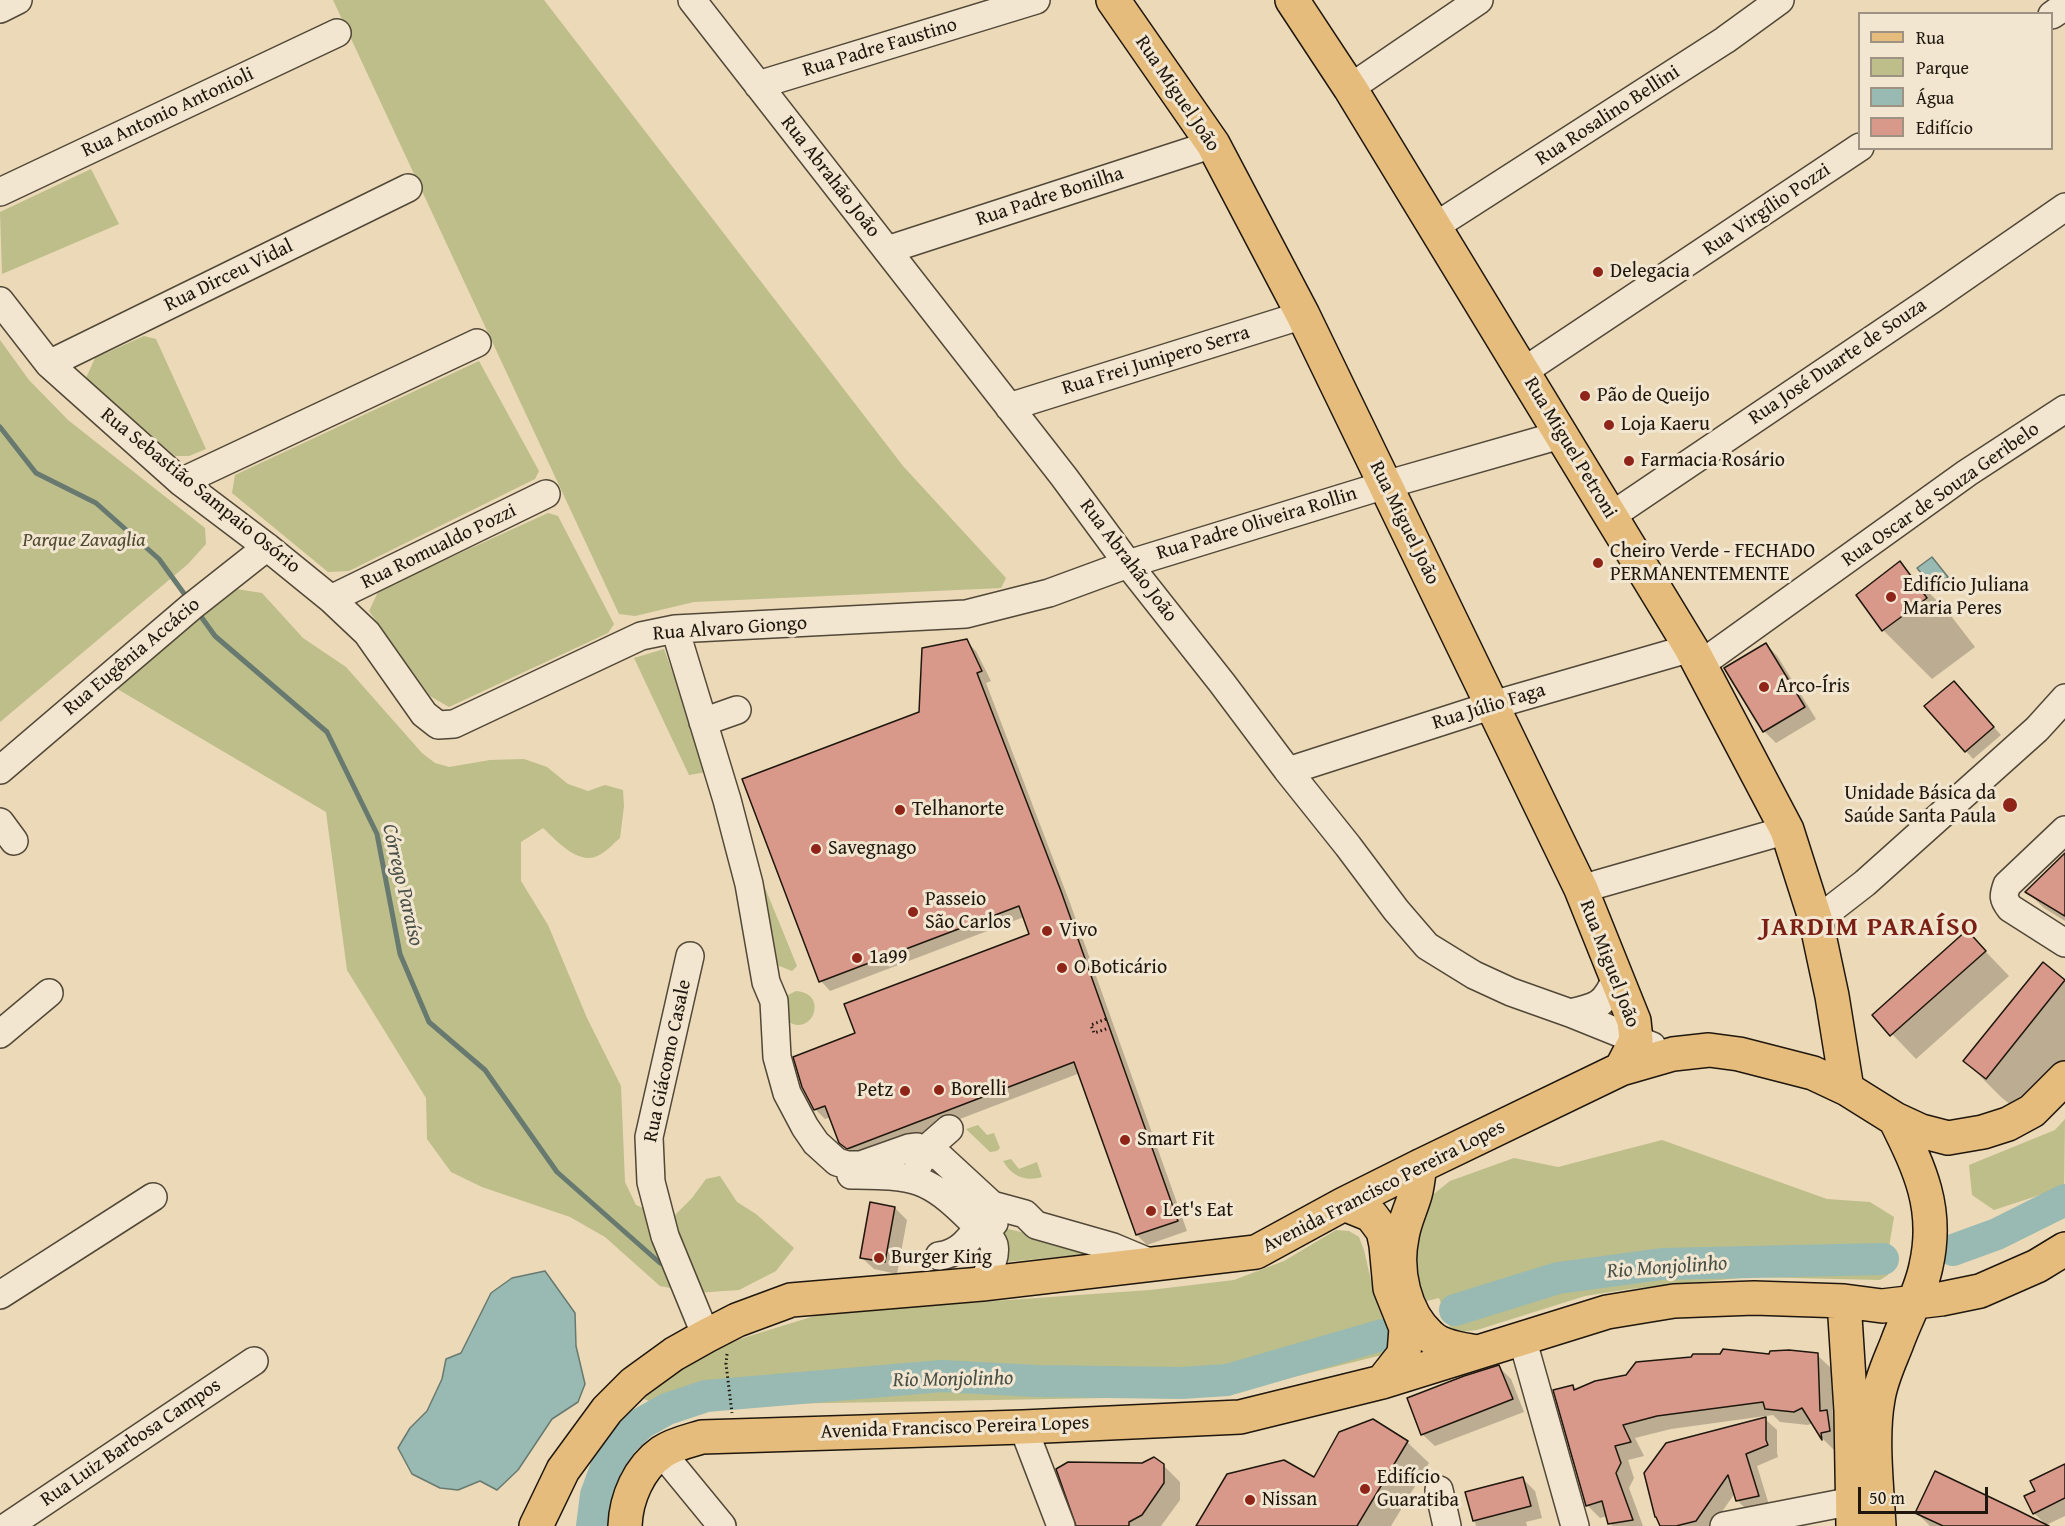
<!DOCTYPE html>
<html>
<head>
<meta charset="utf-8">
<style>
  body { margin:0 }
  #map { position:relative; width:2065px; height:1526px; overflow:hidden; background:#ebd9b7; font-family:"Gentium Book Plus",serif }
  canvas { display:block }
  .legend { position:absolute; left:1858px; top:12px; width:195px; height:138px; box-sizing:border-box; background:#f2e6d0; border:2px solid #9e9382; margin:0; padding:8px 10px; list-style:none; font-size:18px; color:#1f170d }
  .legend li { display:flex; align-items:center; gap:12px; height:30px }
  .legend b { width:30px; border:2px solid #9e9382 }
  .scale { position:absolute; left:1858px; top:1487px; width:130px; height:27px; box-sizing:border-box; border:3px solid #1f170d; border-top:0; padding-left:8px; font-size:18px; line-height:21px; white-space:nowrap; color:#1f170d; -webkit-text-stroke:4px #f2e6d0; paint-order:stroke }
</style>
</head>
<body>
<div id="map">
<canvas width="2065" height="1526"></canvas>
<ul class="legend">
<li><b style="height:8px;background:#e6bc7c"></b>Rua</li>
<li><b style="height:16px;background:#bdbe8a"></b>Parque</li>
<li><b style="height:16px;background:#98bab2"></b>Água</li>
<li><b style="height:16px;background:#d9998a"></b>Edifício</li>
</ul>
<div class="scale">50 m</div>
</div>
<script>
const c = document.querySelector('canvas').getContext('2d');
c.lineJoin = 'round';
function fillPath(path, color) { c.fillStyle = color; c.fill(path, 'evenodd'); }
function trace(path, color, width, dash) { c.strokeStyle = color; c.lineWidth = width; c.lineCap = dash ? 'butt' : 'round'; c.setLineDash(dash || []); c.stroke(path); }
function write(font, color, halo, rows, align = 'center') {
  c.font = font + ' "Gentium Book Plus",serif'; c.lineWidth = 6; c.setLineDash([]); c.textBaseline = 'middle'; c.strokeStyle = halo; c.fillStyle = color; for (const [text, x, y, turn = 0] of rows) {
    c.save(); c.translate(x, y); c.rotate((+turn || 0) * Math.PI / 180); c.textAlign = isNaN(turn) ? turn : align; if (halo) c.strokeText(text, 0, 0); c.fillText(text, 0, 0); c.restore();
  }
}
const green = new Path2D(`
  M333,0H544L903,466L1006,578L1001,588L694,602L635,616L619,614Z
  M91,169L119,224L2,274L0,212Z
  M144,336L156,339L206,449L189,456H175L86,378L95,358Z
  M0,340L29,380L68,420L205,528L206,544L188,564L0,722Z
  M479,361L539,471L535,479L349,571L328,572L232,493L235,475Z
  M548,513L558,516L614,624L608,633L449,707L430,696L369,611L379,590Z
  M230,588L262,593L303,638L346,667L422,753L435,763L449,767L490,760L524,759L547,767L568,784L588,791L605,785L623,790L624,806L620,838C614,843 608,850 601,854C580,868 557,841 543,828L521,842V881L548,925L587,1018L621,1086L625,1182L636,1205L670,1220L692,1198L706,1179L720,1176L737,1202L756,1214L794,1248L776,1271L739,1290L695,1293L660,1286L605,1237L570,1217L482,1187L451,1172L427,1139L426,1098L347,970L326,812L114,687Z
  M664,649L707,766V772L689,775L634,658Z
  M763,883L797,966L792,971L777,965L760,884Z
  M796,991C830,993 812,1040 786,1020V996Z
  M2065,1119L2064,1187L1994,1210L1972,1195L1969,1165L2055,1130Z
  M978,1125L987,1135L994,1133L1000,1148L997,1151L990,1152L966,1129Z
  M1662,1140L1827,1199L1870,1202L1894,1217L1889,1247L1888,1275L1880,1280L1750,1277L1630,1289L1585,1296L1477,1330L1461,1332L1450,1328L1439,1298L1423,1302L1410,1283L1425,1201L1450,1181L1514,1158L1558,1167Z
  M1011,1159L1019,1169L1037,1162L1042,1177C1025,1182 1012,1176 1003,1161Z
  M999,1227L1099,1250L1100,1253L1005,1262Z
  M1336,1230L1349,1231L1359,1237L1364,1250L1374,1294L1392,1346L1382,1355L1217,1396L717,1405L680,1414L644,1399L655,1382L705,1354L743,1338L824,1313L1150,1290L1234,1280L1284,1261Z`);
const water = new Path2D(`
  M1932,557L1948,577L1933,588L1917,568Z
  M545,1271L575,1313L576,1346L585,1384L578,1402L552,1419L518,1470L497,1490L480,1481L458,1490L440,1488L412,1474L398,1448L410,1428L427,1411L442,1379L446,1359L461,1353L491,1293L512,1278Z`);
const shadow = new Path2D(`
  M1900,563L1948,612L1975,647L1932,679L1883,630L1858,596Z
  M966,641L976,651L991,681L986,683L1070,903L1187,1231L1147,1245L1137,1235L1080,1073L858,1158L841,1142L831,1117L825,1119L815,1109L857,1034L1031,935L1024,917L830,991L821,981L920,713Z
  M1766,644L1778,657L1816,719L1776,743L1764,731Z
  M1961,691L2001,735L1973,759L1966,751Z
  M2065,855V921L2044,908L2027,892Z
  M1967,932L2009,976L1916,1059L1874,1015Z
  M2043,964L2065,981V1060L2022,1114L2001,1097L1965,1061Z
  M895,1208L907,1220L897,1274L874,1269L861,1257Z
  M1770,1355H1817L1831,1368L1833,1419L1840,1426L1843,1444L1834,1447L1835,1451L1823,1439L1813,1423L1808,1425L1780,1422L1773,1415L1671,1429L1635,1438L1644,1456L1628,1460L1634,1478L1629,1488L1643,1526H1612L1607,1516L1600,1518L1587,1505L1573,1386L1577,1391Z
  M1499,1367L1511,1379L1524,1412L1435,1446L1422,1434Z
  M1765,1419L1777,1430V1453L1778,1457L1757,1466L1770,1508L1749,1512L1737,1500L1735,1493L1712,1526H1662Z
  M1407,1442L1429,1463L1391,1526H1198Z
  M1142,1465H1163L1180,1482V1500L1161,1526H1078Z
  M2065,1465V1516L2046,1525L2034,1513L2037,1492Z
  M1523,1479L1535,1491L1542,1518L1526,1522L1527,1526H1476L1467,1493Z
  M1916,1512L2046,1526H1930Z`);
const stream = new Path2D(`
  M0,427L36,473L96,503L159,559L188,599
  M197,611L215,636L327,732L377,834L400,954L429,1022L485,1070L557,1172L660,1263`);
const river = new Path2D(`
  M1953,1250L1997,1234L2065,1200
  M1455,1310L1558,1278L1662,1264L1883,1259
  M592,1526L596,1495L607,1465L622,1442L642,1423L667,1409L706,1396L942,1376L1036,1381L1181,1383L1227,1380L1382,1335`);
const building = new Path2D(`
  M1900,561L1927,598L1882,631L1856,595Z
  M967,639L982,671L977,673L1061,891L1178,1221L1136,1235L1074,1062L847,1149L839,1143L825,1106L814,1110L802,1087L793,1057L855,1033L844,1004L1029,934L1019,906L819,982L742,779L919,712L922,648Z
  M1766,643L1805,707L1763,732L1724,668Z
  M1954,681L1994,727L1965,752L1924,706Z
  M2065,853V916L2025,892Z
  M1967,930L1986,951L1890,1036L1872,1015Z
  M2043,962L2065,980L1986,1079L1963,1061Z
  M870,1202L895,1207L885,1262L860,1258Z
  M1723,1349L1769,1354L1770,1351L1789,1350L1818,1353L1820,1411L1827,1410L1830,1431L1821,1433L1822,1440L1802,1408L1794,1412L1765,1409L1763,1402L1657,1416L1623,1425L1631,1442L1615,1446L1621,1463L1616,1473L1633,1520L1608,1524L1602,1501L1586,1506L1553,1390L1573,1385L1574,1390L1595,1381L1626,1375L1636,1362L1691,1357L1693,1354H1720Z
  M1499,1365L1513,1399L1421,1435L1407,1398L1464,1376Z
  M1766,1417V1440L1768,1445L1746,1454L1759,1496L1736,1501L1728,1475L1696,1521L1676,1526H1660L1656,1517H1655L1644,1473L1666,1443Z
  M1373,1419L1408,1441L1357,1526H1196L1227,1474L1284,1460L1314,1477L1339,1432Z
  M1154,1457L1164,1464V1483L1142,1515L1129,1522V1526H1076L1056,1469L1068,1462L1142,1463Z
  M2065,1464V1498L2033,1514L2024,1496L2035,1491L2030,1481Z
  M1935,1471L2017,1510L2049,1526H1943L1915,1513Z
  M1523,1477L1531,1506L1473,1521L1465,1492Z`);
const path = new Path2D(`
  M1106,1019L1091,1025L1094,1033L1109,1028
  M727,1354L726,1364L732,1413`);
const minor = new Path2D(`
  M692,0L1064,477L1128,564L1222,683L1288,771L1348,846L1396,910L1427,946L1474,975L1511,992L1570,1013L1652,1046
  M0,9L18,0
  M2052,15L2065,6
  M758,85L1036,0
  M1350,88L1479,0
  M0,192L337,33
  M1434,227L1725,40L1780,0
  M887,250L1213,144
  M0,301L49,364L181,482L267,547L331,599L367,633L424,714L438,725L454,724L641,636L675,629L966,614L1049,593L1128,564L1385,485L1560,435
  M49,364L408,188
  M1524,371L1860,147
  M1009,407L1303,315
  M181,482L477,343
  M1611,516L1931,300L2065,207
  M331,599L546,494
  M675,629L727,800L749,884L766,982L774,1001L777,1057L787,1093L805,1127L816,1143L837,1162L847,1165H861L909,1148L917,1147L941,1158L992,1205L1025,1214L1036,1225L1113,1247L1156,1265
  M1701,664L1967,473L2065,409
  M703,722L737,710
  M0,770L191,607L267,547
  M1288,771L1493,705L1691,648
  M0,822L14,841
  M2065,830L2007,885C2003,896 2003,899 2010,908L2065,943
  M1581,889L1787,830
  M1816,921L1865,883L2037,729L2065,698
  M690,956L649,1137L651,1182L665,1236L706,1336
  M1570,1013C1597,1007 1605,1005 1616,978
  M0,1034L49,993
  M919,1164L925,1150L949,1129
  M851,1175C914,1176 926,1175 972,1221C979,1227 991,1236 994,1245C997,1258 987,1273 982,1284
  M939,1256C947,1255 955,1252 962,1246C972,1237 980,1223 994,1223
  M0,1295L153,1197
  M1522,1338L1575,1526
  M1023,1427L1061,1526
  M662,1453L722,1526
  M1439,1490L1447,1526
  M8,1526L254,1361
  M1724,1526L1853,1501`);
const major = new Path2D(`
  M1113,0L1213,144L1303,315L1581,889L1634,1021L1636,1040L1621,1069
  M1292,0L1350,88L1691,648L1787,830L1816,921L1832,996L1847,1089
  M1420,1166C1418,1176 1418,1187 1414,1198C1410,1211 1404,1223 1402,1237C1395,1270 1404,1313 1430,1336C1441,1347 1463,1350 1478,1352
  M1344,1204L1371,1215L1383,1231L1386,1245L1390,1288L1406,1328L1404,1354L1382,1382
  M1844,1301L1851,1411L1853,1526
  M536,1526L563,1470L607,1410L634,1383L674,1354L706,1336L737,1320L791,1300L982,1284L1256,1252L1344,1204L1420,1166L1621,1069L1673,1054L1709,1050L1739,1054L1813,1073L1847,1089L1895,1119L1921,1131L1948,1138L1983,1132L2008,1124L2032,1111L2065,1078
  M625,1526C626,1498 639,1468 662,1452C674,1444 689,1441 702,1437L1023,1427L1240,1417L1382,1382L1607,1312L1674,1301L1754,1298L1844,1301L1882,1306L1941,1299L1980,1291L2037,1266L2065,1249
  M1879,1526C1877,1487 1871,1437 1878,1399C1881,1379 1890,1361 1897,1343C1906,1318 1921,1292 1926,1266C1939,1209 1920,1169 1895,1119`);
const markers = [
  [1598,272,6,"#8f2418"],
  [1585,396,6,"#8f2418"],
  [1609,425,6,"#8f2418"],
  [1629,461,6,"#8f2418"],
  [1598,563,6,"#8f2418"],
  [1891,597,6,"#8f2418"],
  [1764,687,6,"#8f2418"],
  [2010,805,8,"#8f2418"],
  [900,810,6,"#8f2418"],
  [816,849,6,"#8f2418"],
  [913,912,6,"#8f2418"],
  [1047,931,6,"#8f2418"],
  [857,958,6,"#8f2418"],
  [1062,968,6,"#8f2418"],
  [939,1090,6,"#8f2418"],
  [905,1091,6,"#8f2418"],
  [1125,1140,6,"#8f2418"],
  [1151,1211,6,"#8f2418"],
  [879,1258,6,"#8f2418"],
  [1365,1489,6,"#8f2418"],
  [1250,1500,6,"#8f2418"]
];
const streetNames = [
  ["Rua Padre Faustino",880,48,-17],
  ["Rua Miguel João",1177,94,56],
  ["Rua Antonio Antonioli",168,113,-25],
  ["Rua Rosalino Bellini",1608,116,-33],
  ["Rua Abrahão João",830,177,52],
  ["Rua Padre Bonilha",1050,197,-18],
  ["Rua Virgílio Pozzi",1767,210,-34],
  ["Rua Dirceu Vidal",229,276,-26],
  ["Rua Frei Junipero Serra",1156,361,-17],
  ["Rua José Duarte de Souza",1838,362,-34],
  ["Rua Miguel Petroni",1570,448,59],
  ["Rua Sebastião Sampaio Osório",200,491,39],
  ["Rua Oscar de Souza Geribelo",1941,495,-35],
  ["Rua Miguel João",1404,523,64],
  ["Rua Padre Oliveira Rollin",1257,524,-17],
  ["Rua Romualdo Pozzi",439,547,-26],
  ["Rua Abrahão João",1128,561,53],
  ["Rua Alvaro Giongo",730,629,-4],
  ["Rua Eugênia Accácio",132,657,-40],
  ["Rua Júlio Faga",1489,707,-17],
  ["Rua Miguel João",1609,964,69],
  ["Rua Giácomo Casale",668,1061,-78],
  ["Avenida Francisco Pereira Lopes",1384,1187,-27],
  ["Avenida Francisco Pereira Lopes",955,1428,-2],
  ["Rua Luiz Barbosa Campos",131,1443,-34]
];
const poiNames = [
  ["Delegacia",1610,272],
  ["Pão de Queijo",1597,396],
  ["Loja Kaeru",1621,425],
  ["Farmacia Rosário",1641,461],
  ["Cheiro Verde - FECHADO",1610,552],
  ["PERMANENTEMENTE",1610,575],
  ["Edifício Juliana",1903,586],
  ["Maria Peres",1903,609],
  ["Arco-Íris",1776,687],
  ["Unidade Básica da",1996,794,"right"],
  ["Saúde Santa Paula",1996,817,"right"],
  ["Telhanorte",912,810],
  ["Savegnago",828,849],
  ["Passeio",925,900],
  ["São Carlos",925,923],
  ["Vivo",1059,931],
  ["1a99",869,958],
  ["O Boticário",1074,968],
  ["Borelli",951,1090],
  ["Petz",893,1091,"right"],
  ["Smart Fit",1137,1140],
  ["Let's Eat",1163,1211],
  ["Burger King",891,1258],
  ["Edifício",1377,1478],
  ["Guaratiba",1377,1501],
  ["Nissan",1262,1500]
];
const parkNames = [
  ["Parque Zavaglia",84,541]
];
const waterNames = [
  ["Córrego Paraíso",402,885,77],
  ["Rio Monjolinho",1667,1268,-4],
  ["Rio Monjolinho",953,1380,-1]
];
const districtNames = [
  ["JARDIM PARAÍSO",1870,928]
];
fillPath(green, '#bdbe8a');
fillPath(water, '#98bab2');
trace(water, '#687970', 1.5);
fillPath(shadow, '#0003');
trace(stream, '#687970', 5);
trace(river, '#98bab2', 32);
fillPath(building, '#d9998a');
trace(building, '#1f170d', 1.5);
trace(minor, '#524838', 30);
trace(major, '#1f170d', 36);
trace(path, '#1f170d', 3, [1.5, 3]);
trace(minor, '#f2e6d0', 27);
trace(major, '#e6bc7c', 33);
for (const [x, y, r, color] of markers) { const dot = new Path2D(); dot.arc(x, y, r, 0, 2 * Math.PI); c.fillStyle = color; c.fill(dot); trace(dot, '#f2e6d0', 2); }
write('20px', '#1f170d', '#f2e6d0', streetNames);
write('20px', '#1f170d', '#f2e6d0', poiNames, 'left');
write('italic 20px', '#4e4932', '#f2e6d0', parkNames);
write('italic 21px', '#495047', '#f2e6d0', waterNames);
c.letterSpacing = '1.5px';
write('bold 26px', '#7a1f14', '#f2e6d0', districtNames);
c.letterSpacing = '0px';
</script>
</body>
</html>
